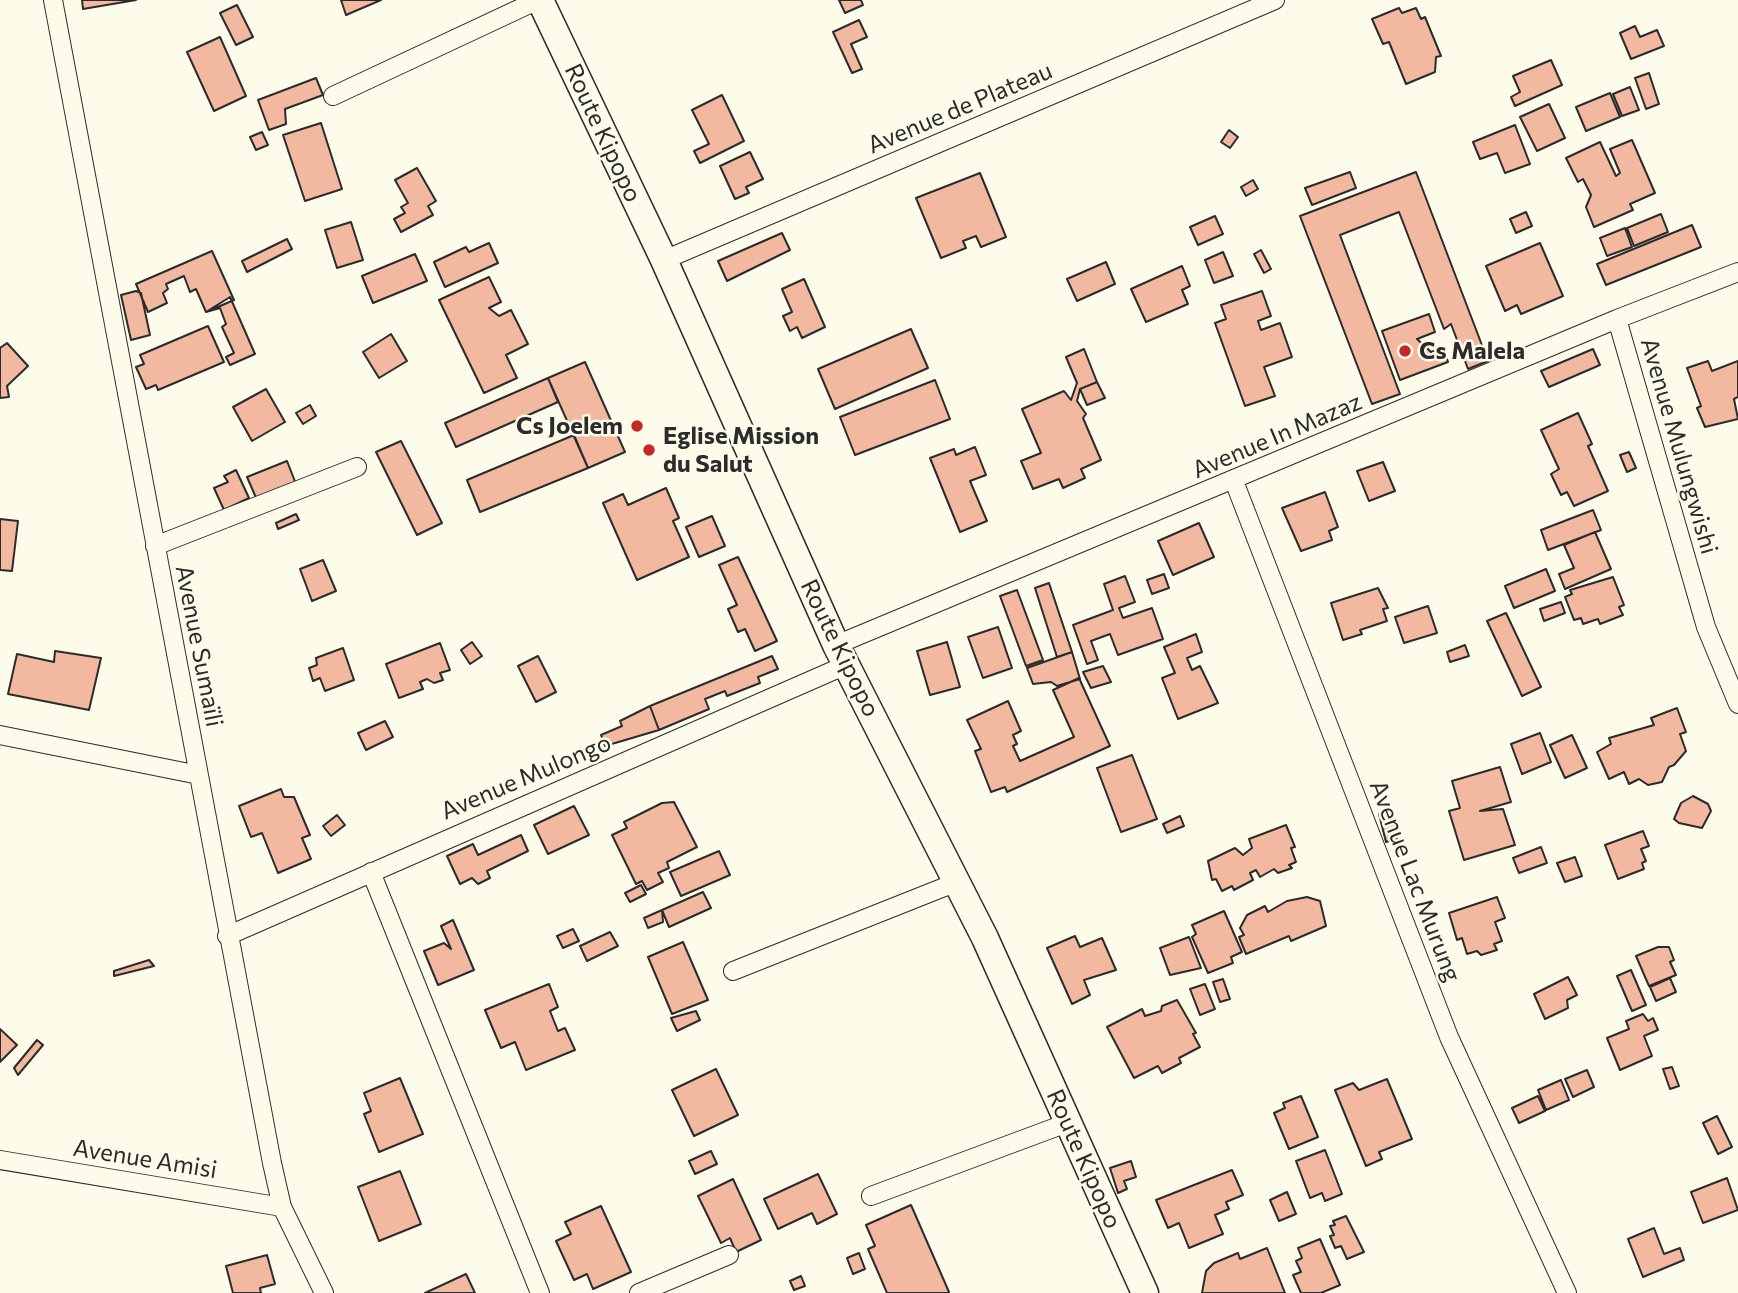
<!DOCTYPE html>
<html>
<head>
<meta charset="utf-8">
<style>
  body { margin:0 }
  canvas { display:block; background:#fdfbea }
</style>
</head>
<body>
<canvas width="1738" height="1293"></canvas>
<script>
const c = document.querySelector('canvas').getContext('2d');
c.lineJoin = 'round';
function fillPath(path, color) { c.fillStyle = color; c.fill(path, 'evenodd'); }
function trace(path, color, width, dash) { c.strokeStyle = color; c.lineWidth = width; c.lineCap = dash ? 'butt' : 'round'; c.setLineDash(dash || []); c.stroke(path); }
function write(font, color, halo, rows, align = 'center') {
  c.font = font + ' Commissioner,sans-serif'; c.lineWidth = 5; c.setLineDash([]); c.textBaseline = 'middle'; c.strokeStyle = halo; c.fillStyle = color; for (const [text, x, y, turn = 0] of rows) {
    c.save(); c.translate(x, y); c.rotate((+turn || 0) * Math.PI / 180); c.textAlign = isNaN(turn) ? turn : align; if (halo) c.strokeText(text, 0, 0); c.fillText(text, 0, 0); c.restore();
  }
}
const building = new Path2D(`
  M82,0H136L83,9Z
  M341,0H381L346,15Z
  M839,0H861L863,5L845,13Z
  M237,5L253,37L236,45L220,13Z
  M1399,8L1402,13L1416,8L1421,19L1425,17L1441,56L1436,57L1435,72L1406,84L1389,42L1383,44L1372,19Z
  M859,20L867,37L851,44L862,69L852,73L833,32Z
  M1635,26L1640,37L1657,30L1664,46L1631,59L1620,33Z
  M220,37L246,96L214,111L187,52Z
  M1551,60L1562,85L1515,106L1511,97L1520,92L1513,76Z
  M1649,73L1659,104L1646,109L1635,78Z
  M316,78L323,95L285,109L286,124L269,130L258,100Z
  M1630,87L1639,110L1622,116L1613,94Z
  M1610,93L1620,117L1586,131L1576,107Z
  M722,95L744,141L700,163L694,151L709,144L692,110Z
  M1549,104L1565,138L1537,151L1520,117Z
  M321,123L342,189L305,201L283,135Z
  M1515,125L1530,164L1505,173L1497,153L1480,159L1473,142Z
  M1229,130L1238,137L1230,148L1221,142Z
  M262,132L268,145L256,150L250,137Z
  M1632,140L1655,193L1630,204L1633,210L1594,227L1586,207L1591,195L1583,179L1578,182L1566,158L1600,142L1616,176L1620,173L1610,149Z
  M750,152L763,179L746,187L749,193L735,199L720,166Z
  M417,168L436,201L428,206L433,215L401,232L394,219L405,213L401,207L408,203L395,180Z
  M1350,172L1356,188L1312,205L1305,188Z
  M1416,172L1488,361L1468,369L1451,324L1444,329L1399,212L1340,235L1400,394L1372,404L1300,216Z
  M980,173L1006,237L981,247L976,236L963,241L966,248L941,258L916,198Z
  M1253,180L1258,189L1246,196L1241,187Z
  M1526,212L1532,226L1516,233L1510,219Z
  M1661,214L1668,232L1634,246L1627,228Z
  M1215,216L1223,234L1198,245L1190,227Z
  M351,222L363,260L337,268L325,230Z
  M1692,225L1701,247L1606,285L1597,264Z
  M1625,228L1632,247L1607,256L1600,238Z
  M782,233L790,250L727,281L718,261Z
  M287,239L292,249L247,272L242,261Z
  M489,243L498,263L445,287L434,262L466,247L469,252Z
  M1540,243L1563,296L1521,314L1517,305L1505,311L1486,266Z
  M1261,250L1271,269L1264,273L1254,254Z
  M212,251L234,300L206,312L196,289L190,292L184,276L166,284L168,289L163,293L167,303L148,312L136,284Z
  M1223,252L1233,276L1214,283L1205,260Z
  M415,254L427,281L373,303L362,276Z
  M1106,262L1115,284L1077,301L1067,279Z
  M1182,266L1190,286L1182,290L1188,304L1146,322L1131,289Z
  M489,277L501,302L489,308L499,316L511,310L528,344L506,355L517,378L484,393L439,300Z
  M804,279L825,327L802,338L797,327L790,331L783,316L792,312L782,289Z
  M136,291L141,293L150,335L131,340L121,295Z
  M1262,291L1271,316L1258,321L1261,330L1280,323L1292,357L1264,367L1275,396L1245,406L1215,323L1226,319L1221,305Z
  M230,297L255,354L230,365L226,357L234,353L222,327L226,324L220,308L206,312Z
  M1429,314L1435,332L1417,339L1431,352L1443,348L1448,362L1400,380L1382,331Z
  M208,326L224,362L158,390L156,385L146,389L136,367L144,364L140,355Z
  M911,329L928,368L835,409L818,369Z
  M391,334L407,361L379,378L363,352Z
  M7,343L28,366L7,386L9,397L0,398V348Z
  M1084,349L1097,382L1080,389L1077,401L1086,414L1083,418L1101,460L1081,469L1085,478L1063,488L1059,479L1033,489L1021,461L1041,453L1022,409L1064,391L1071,400L1077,383L1066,357Z
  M1593,349L1600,365L1549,387L1541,371Z
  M1708,361L1712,371L1738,361V397L1734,399L1738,419L1705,427L1697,408L1701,406L1687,368Z
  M585,362L625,452L588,468L548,378Z
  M548,378L558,402L456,447L445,423Z
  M935,380L950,419L855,455L840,417Z
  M1097,382L1105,398L1087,405L1080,389Z
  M266,389L285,422L252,441L233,407Z
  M310,405L316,416L303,424L296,413Z
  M1578,413L1592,444L1588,446L1608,491L1574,506L1567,492L1561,495L1551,474L1559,469L1541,430Z
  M574,435L588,468L480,512L467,480Z
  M401,441L442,523L417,535L376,452Z
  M975,447L986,475L970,481L987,521L960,532L930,458L954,449L956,455Z
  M1629,452L1636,468L1627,472L1620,455Z
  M287,461L296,484L257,500L247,477Z
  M1383,462L1395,491L1369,501L1357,471Z
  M236,470L249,498L224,510L214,488L228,482L224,476Z
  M666,488L679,518L673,521L689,557L637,580L603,503L623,494L628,505Z
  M1325,492L1338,527L1329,531L1332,540L1301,551L1282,508Z
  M1593,510L1601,530L1548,550L1541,530Z
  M296,514L299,520L278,529L276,523Z
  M712,516L725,546L699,557L686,527Z
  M0,519L18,521L12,571L0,570Z
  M1199,523L1214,557L1173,575L1158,541Z
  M1595,532L1611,569L1565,589L1559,574L1574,568L1564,545Z
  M738,557L777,641L755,651L745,629L738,632L728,609L737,605L719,565Z
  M323,560L336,591L312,601L300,569Z
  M1546,569L1555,591L1514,608L1505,586Z
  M1164,574L1169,588L1152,594L1147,580Z
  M1125,576L1135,602L1119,608L1123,618L1152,608L1163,639L1118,655L1110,634L1091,641L1098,660L1087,664L1073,625L1113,610L1104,584Z
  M1613,577L1624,605L1619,607L1623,615L1600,624L1598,619L1583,624L1581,618L1574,620L1565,597L1572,594L1570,590Z
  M1049,583L1072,652L1057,657L1035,588Z
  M1378,588L1388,608L1383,609L1387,621L1360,630L1362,634L1343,640L1331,603Z
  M1017,590L1043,660L1026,666L1000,596Z
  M1561,602L1565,613L1544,621L1540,609Z
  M1428,606L1437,633L1404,643L1395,617Z
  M1506,613L1541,687L1522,696L1487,621Z
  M998,627L1012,668L983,678L968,637Z
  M1196,634L1202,652L1187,658L1192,670L1200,666L1218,703L1178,719L1162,678L1175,673L1164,647Z
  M472,642L482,656L470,664L461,650Z
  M947,642L960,687L930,695L917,651Z
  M440,643L450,670L440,673L443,680L434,683L427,679L420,682L423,689L399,698L386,664Z
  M1465,645L1469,656L1450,662L1447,652Z
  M343,648L354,680L325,691L320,678L313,681L309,668L317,665L316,658Z
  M55,651L101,658L89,710L8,694L17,654L54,662Z
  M1072,652L1080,679L1057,686L1051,682L1033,684L1027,668Z
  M538,656L556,692L536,702L518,666Z
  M772,656L778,669L758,677L760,683L727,696L725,691L705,699L709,709L659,730L650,706Z
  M1103,666L1111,682L1091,688L1083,672Z
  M1079,678L1110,746L1007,792L1005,787L991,792L975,751L981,749L967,720L1008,701L1021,731L1013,735L1017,744L1013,746L1020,761L1074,737L1053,690Z
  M650,706L659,730L605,746L601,735L622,726L620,721Z
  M1677,708L1686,732L1680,734L1686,751L1674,765L1669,767L1662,782L1648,785L1639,779L1629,784L1624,772L1609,779L1597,752L1611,744L1609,738L1654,725L1651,718Z
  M385,721L393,737L366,750L358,733Z
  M1540,733L1551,762L1522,774L1511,744Z
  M1572,735L1587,768L1565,778L1550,745Z
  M1132,755L1157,819L1121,832L1097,768Z
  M1500,767L1511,802L1480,811L1503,809L1515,845L1464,860L1449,811L1460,808L1452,781Z
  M281,789L284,797H294L310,835L302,838L311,859L278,873L262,833L251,837L239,806Z
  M1693,796L1708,804L1711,811L1702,828L1679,823L1674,819L1681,803Z
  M674,802L697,847L667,862L669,868L658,873L663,882L647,890L642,881L636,884L612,835L627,828L624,822L662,803Z
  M574,806L589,835L548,854L534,825Z
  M1391,811L1397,839L1386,842L1379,814Z
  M337,815L345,825L331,836L323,826Z
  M1180,816L1184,826L1167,833L1163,824Z
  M1286,825L1295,847L1291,848L1296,862L1289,865L1292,868L1278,873L1274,869L1260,877L1256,870L1250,873L1253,880L1234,890L1232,886L1222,891L1216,879L1212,880L1208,861L1235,848L1243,855L1252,848L1249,839Z
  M1643,831L1649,846L1641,849L1646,861L1642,863L1644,869L1618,879L1605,845Z
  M521,835L528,851L487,871L490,878L478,884L472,878L460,884L447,856L473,844L478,855Z
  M1541,847L1547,863L1519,873L1513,858Z
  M719,851L730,875L681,896L670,872Z
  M1575,857L1582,876L1565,882L1557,863Z
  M641,885L646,894L630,902L625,893Z
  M703,892L711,908L669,927L662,910Z
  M1307,897L1320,901L1326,926L1291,941L1289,936L1246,954L1239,937L1244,935L1240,928L1247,915L1265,906L1268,912L1287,901Z
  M1497,897L1505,918L1495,922L1502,941L1494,944L1497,950L1481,955L1477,951L1467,954L1462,938L1457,940L1449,913Z
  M662,910L663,922L648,928L644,918Z
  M1224,911L1242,952L1231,957L1233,963L1208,973L1192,937L1196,934L1192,925Z
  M453,920L474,970L438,985L424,951L444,943L451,949L441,926Z
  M573,929L579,941L563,948L557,936Z
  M610,932L618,946L587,961L580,946Z
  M1075,936L1080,947L1102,938L1116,970L1084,980L1090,995L1072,1004L1047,948Z
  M1189,937L1201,968L1170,975L1160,948Z
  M683,942L708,1000L672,1014L648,957Z
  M1658,947H1669L1674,960L1670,962L1676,975L1649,986L1636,956Z
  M149,960L154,966L114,976V971Z
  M1631,970L1646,1005L1632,1011L1617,976Z
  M1568,977L1577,995L1567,1000L1568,1008L1545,1019L1534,994Z
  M1670,978L1676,992L1656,1001L1650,987Z
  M1223,979L1230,999L1220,1002L1213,982Z
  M549,984L558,1007L550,1011L558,1031L565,1028L575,1050L526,1070L515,1042L501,1048L485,1010Z
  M1205,984L1215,1009L1200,1015L1190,989Z
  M1177,1000L1196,1033L1193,1034L1200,1047L1179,1058L1181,1063L1162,1073L1158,1066L1134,1078L1107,1027L1142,1009L1145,1016L1161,1011L1162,1006Z
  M696,1011L700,1020L677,1031L671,1018Z
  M1643,1014L1648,1021L1653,1018L1658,1030L1644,1036L1652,1056L1620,1070L1607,1038L1629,1029L1626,1021Z
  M0,1029L17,1045L0,1062Z
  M37,1040L43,1045L18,1075L14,1068Z
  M1672,1067L1679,1086L1670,1089L1663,1069Z
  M716,1069L738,1115L694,1136L672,1090Z
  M1587,1070L1594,1087L1573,1097L1565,1079Z
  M400,1078L423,1134L379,1152L364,1114L371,1111L364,1093Z
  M1387,1079L1412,1139L1379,1152L1382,1159L1366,1166L1335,1090L1353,1083L1359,1090Z
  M1561,1080L1569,1100L1546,1110L1538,1090Z
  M1301,1096L1318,1137L1289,1149L1274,1113L1285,1108L1283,1103Z
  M1538,1096L1545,1111L1519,1123L1512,1108Z
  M1717,1116L1732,1147L1718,1154L1703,1123Z
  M1325,1150L1342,1194L1325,1201L1322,1193L1310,1198L1296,1161Z
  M711,1151L717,1164L695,1174L689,1161Z
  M1131,1161L1136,1177L1124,1181L1127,1189L1118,1193L1110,1168Z
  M1232,1170L1243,1195L1226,1202L1229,1209L1215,1215L1223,1234L1189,1248L1179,1223L1168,1228L1156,1200Z
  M400,1171L421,1224L379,1241L358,1187Z
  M818,1174L837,1214L817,1224L812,1213L778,1229L764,1199Z
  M1727,1178L1738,1210L1703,1223L1691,1192Z
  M733,1179L761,1240L736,1252L730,1238L721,1243L698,1196Z
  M1287,1192L1296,1214L1279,1221L1270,1200Z
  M911,1205L949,1292L948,1293H887L868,1249L875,1246L866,1225Z
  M601,1206L631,1272L593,1289L587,1274L574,1280L556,1241L571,1234L565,1222Z
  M1346,1216L1364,1252L1347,1259L1341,1246L1335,1248L1330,1236L1334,1235L1330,1226L1335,1225L1333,1221Z
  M1654,1228L1664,1254L1680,1248L1684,1260L1643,1277L1628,1239Z
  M1320,1239L1340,1285L1321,1293H1301L1293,1275L1301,1272L1296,1261L1302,1258L1298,1248Z
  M1267,1248L1285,1293H1202L1206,1271L1214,1263L1238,1253L1240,1259Z
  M859,1253L865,1269L853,1274L847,1258Z
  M267,1255L275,1284L260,1288L261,1293H233L226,1266Z
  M466,1274L475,1293H425Z
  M801,1276L805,1286L794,1290L790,1281Z`);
const minor = new Path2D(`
  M53,0L272,1163L282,1207L324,1293
  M333,96L538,0
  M664,260L1275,0
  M1617,319L1706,627L1738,704
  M1234,481L1449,1037L1567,1293
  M155,546L357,467
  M836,645L1617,319L1738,272
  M0,735L199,775
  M371,872L540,1293
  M227,936L846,665
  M733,971L957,882
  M0,1160L282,1207
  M871,1196L1067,1123
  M639,1293L729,1255`);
const secondary = new Path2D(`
  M540,0L664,260L836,645L985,938L1145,1293`);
const markers = [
  [1405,351,7,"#c62828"],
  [637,426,7,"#c62828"],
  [649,450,7,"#c62828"]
];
const streetNames = [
  ["Avenue de Plateau",960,108,-23],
  ["Route Kipopo",603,133,65],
  ["Avenue In Mazaz",1277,436,-23],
  ["Avenue Mulungwishi",1679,446,74],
  ["Avenue Sumaïli",199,646,79],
  ["Route Kipopo",840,648,64],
  ["Avenue Mulongo",526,777,-23],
  ["Avenue Lac Murung",1415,881,69],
  ["Avenue Amisi",145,1159,9],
  ["Route Kipopo",1084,1159,66]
];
const poiNames = [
  ["Cs Malela",1419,351],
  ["Cs Joelem",623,426,"right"],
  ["Eglise Mission",663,436],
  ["du Salut",663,464]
];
fillPath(building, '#f2b8a0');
trace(building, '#2b2b2b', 2);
trace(minor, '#2b2b2b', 20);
trace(secondary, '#2b2b2b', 29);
trace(minor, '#fdfbea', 18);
trace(secondary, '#fdfbea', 26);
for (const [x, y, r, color] of markers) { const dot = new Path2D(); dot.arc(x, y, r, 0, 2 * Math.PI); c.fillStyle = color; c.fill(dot); trace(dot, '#fdfbea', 2.5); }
write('24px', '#2b2b2b', '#fdfbea', streetNames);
write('bold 24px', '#2b2b2b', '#fdfbea', poiNames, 'left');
</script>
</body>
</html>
